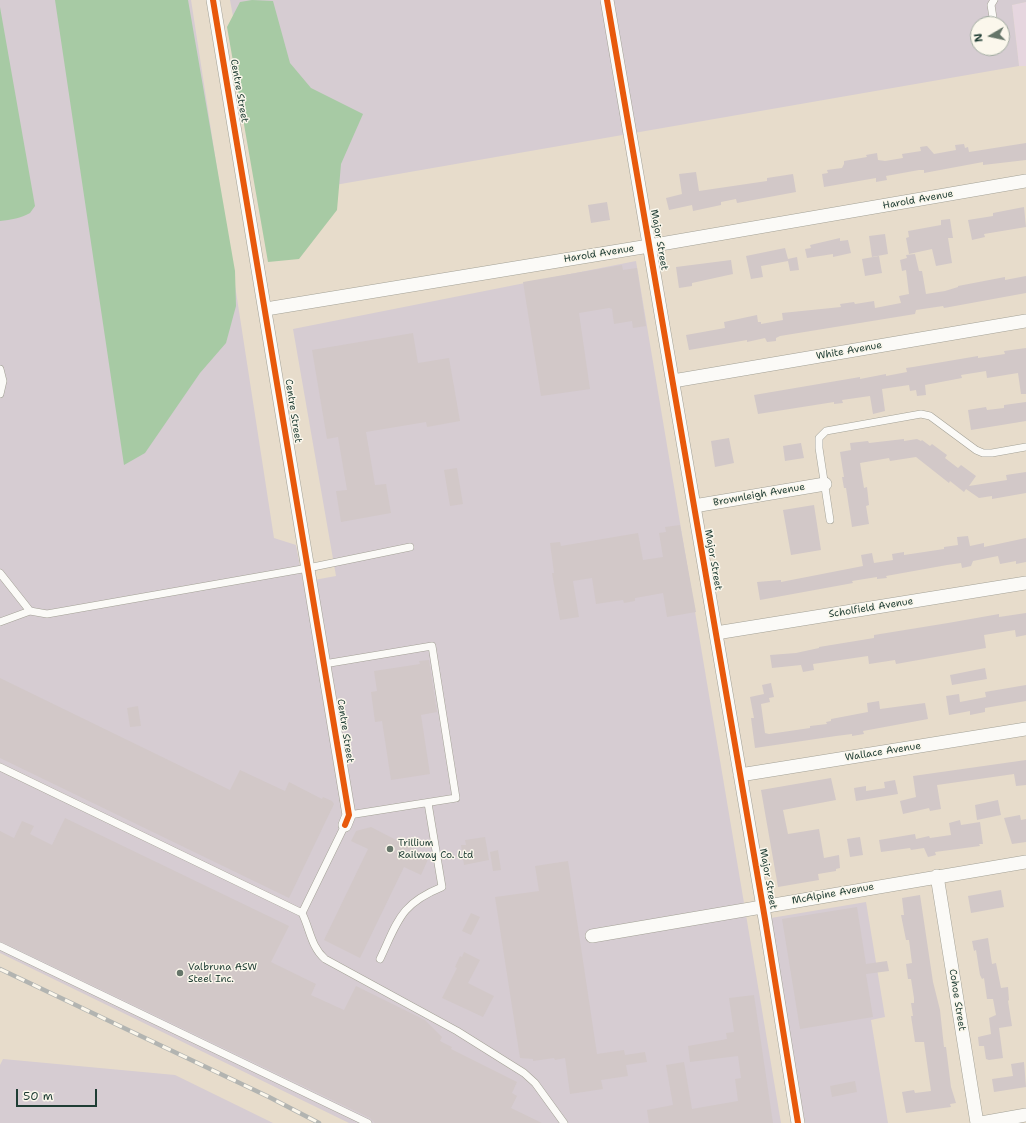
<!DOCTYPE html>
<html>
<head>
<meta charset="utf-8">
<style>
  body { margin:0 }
  #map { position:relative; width:1026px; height:1123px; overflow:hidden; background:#e7dccb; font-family:"Shantell Sans",sans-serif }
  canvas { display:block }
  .north { position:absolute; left:970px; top:16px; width:40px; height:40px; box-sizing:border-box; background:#fbf7ec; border:1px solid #a3ada2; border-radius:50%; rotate:261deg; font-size:11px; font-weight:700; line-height:16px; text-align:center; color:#1f3d34 }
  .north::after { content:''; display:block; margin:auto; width:14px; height:18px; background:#657569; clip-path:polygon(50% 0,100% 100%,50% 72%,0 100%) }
  .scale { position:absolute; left:16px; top:1089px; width:81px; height:18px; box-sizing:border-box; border:2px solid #1f3d34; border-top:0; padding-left:5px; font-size:12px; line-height:14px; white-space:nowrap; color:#1f3d34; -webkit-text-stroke:3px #fbf7ec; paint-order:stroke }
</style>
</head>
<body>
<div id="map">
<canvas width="1026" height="1123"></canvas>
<div class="north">N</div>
<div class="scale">50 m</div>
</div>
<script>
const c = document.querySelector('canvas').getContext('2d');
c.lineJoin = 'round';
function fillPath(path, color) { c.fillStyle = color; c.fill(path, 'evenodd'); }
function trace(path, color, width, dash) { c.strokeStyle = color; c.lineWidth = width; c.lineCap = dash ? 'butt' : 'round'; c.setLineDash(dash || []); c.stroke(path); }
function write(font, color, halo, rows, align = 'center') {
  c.font = font + ' "Shantell Sans",sans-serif'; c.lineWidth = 3; c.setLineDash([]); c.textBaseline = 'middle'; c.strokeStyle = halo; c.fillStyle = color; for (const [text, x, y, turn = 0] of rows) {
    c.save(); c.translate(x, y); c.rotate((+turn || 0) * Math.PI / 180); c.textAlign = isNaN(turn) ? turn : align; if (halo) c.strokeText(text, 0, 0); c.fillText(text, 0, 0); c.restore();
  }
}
const built = new Path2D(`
  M1026,2V66H1019L1012,5Z`);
const industrial = new Path2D(`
  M0,0H191L274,538L296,545L303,582L336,576L293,329L636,261L781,1123H349L0,953Z
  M230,0H1026V2L1012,5L1019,66L266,197ZM978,24H1002V48H978Z
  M866,902L885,1017L871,1020L888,1123H805L765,919Z
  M3,1059L175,1075L273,1123H0V1065Z`);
const forest = new Path2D(`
  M55,0H188L235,271L236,306L226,343L200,373L145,453L124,465Z
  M252,0L273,1L290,63L311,88L363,114L341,164L337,210L299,259L268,262L227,27L240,2Z
  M0,7L35,206L30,213C21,218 11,220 0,221Z`);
const building = new Path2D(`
  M1026,143V160L983,165V162L924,173V170H919L886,176L887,180L876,182V178L824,187L822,174L828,173L827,170L842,168L844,164V161L867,157L866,155L877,153L878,160L885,161L903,158L902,154L921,151L920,147L927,146L934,154L956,150L955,145L964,144L965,148L968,147L969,152Z
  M696,172L699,191L767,181V178L793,174L796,192L737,203L736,199L721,202V205L693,211L692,205L669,210L666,198L682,194L679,174Z
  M607,202L610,220L591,223L588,205Z
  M1024,207L1026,227L984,234L985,237L972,240L968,220L993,216V213Z
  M950,219L953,238H948L952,263L936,266L932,249L909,254L906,238L909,237L908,231L941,225V220Z
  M885,234L888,254L872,257L869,236Z
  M840,238V241L848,240L851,253L833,257V254L807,258L805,249L811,248L810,245Z
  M785,248L788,259L797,257L799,270L790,271L788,261L761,266L763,277L751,279L746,256Z
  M915,254L919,271H922L926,294L945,291L958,287V286L1005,277V280L1026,276V293L944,308L943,306L916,310L915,314L780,336L776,338V341L767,342L765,338L747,342V340L689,350L686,335L725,328L724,322L757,315L758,322H761V324L783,320L782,313L841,307L840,304L854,302L855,304L874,301L875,308L901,303L899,296L909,294L906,270L902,271L900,260L907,258L906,255Z
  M879,256L882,273L865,276L862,259Z
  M731,260L733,274L692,283V286L679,288L676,267Z
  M622,265L623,270L637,268L646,326L633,328L632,321L614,324L612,309L609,308L579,313L590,389L541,396L523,282Z
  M413,333L418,363L449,358L460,421L427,427L426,422L366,432L375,485L386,484L391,513L341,522L336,491L347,490L338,437L327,439L312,350Z
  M1026,348V394H1021L1018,373L987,378L986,371L961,375L962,378L925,385L926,395L917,396L916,390L910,391L909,385L882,389L885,411L873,414L870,396L842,400L843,403L834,404V402L758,414L754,395L860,377V379L886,374V376L907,372L906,368L913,367L978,356V358L1005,354L1004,351Z
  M1026,402V421L971,430L968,410L986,407L987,410L1004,408V405Z
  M729,438L734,463L715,467L711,441Z
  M904,439V441L917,439L921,441L922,440L930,446L932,444L947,455L945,458L958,468L961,465L976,476L969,486L1007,480L1006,475L1026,472V493L992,499V496L979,498L966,489L964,492L950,481L949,483L916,457L890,461L889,458L860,463L864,488L867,487L869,505L866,506L869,524L852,527L846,488H844L842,477H844L840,452L851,450L850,443L868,441L869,443Z
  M801,443L804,458L785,461L783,446Z
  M457,468L463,504L450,506L444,470Z
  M814,505L821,550L791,555L783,510Z
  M680,525L696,612L667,617L663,593L635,598V601L624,603L623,600L596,604L592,578L573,581L579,617L560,620L552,573H554L550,543L560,542L561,546L638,533L643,560L663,557L659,533L666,532L665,527Z
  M968,536L970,546L984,543V547L1026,538V562L1016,564V561L1000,564L998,556L973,561L971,566L962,568L961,563L947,565L886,576L887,578L877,579V577L852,581L853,583L760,600L757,582L781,580V582L863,566L861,555L872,553L874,563L893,560L892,554L904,552V555L944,549V547L958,545L957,537Z
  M1026,613V635L1016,637L1015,630L984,635L986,648L896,664L895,660L869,664L868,656L813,664L814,670L803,672L801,665L772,668L770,655L796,653L819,648V647L874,638V635L948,623L999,614V617Z
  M429,660L437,712L421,715L430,774L391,780L382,721L375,722L371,692L377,691L374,671L420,664L419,661Z
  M985,668L987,679L952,685L950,675Z
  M0,678L230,790L240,770L285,791L289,782L322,799L323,797L332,801L334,804L289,898L0,758Z
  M771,683L774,697L769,698L770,702L761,704L765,733L769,734L810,728V726L827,724L826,722L831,721V719L868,712L867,703L879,701L880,709L925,703L928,719L863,731L864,734L852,736V734L836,736L755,748L751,718H754L750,697L764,694L762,685Z
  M1026,685V701L985,708V712L970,715V711L949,715L946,696L959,694L960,702L986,697L985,692Z
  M138,706L141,726L130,727L127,708Z
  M1026,760V785L1016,786L1014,774L937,785L941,809L930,811L929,808L903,814L900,801L916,797L913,776Z
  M831,778L836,800L783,810L788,834L819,829L824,858L839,855L840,868L836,869V871L818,874L819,880L778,887L761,790Z
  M895,780L898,794L856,801L854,788L866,786V791L885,788L884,782Z
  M998,800L1001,815L977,820L975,805Z
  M1020,815L1021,820L1026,819V842L1012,844L1004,818Z
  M65,818L289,926L271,962L316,984L311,995L344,1010L356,986L425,1020L442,1037L440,1041L452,1047L451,1049L517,1082L512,1093L517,1096L511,1108L542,1123H375L370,1118L0,941V831L14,838L22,821L34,826L30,834L52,845Z
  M960,820L961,825L980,822L983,844H979L980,846L935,852L936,855L928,857L924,848L911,850L910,848L881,852L879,840L915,834L916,839L929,836L930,838L951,835L949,823Z
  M371,827L429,857L421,875L404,867L360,958L324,940L368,849L351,841L356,831Z
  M485,837L489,860L464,865L461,845H466L465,840Z
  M860,837L863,855L850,857L847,839Z
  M498,850L501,870L493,871L490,852Z
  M568,861L597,1054L624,1050L625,1055L645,1052L647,1062L626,1065L628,1076L601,1080L603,1089L570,1094L565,1058L555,1060L554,1058L533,1061V1059L520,1058L495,897L539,891L535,866Z
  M1001,890L1004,907L971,913L968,896Z
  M920,895L933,982L940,1010L944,1047H946L951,1087L956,1103L950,1104L951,1107L906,1113L902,1092L914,1090L915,1093L931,1091L924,1042H915L911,1016H913L911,1003H914V998L911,979H908L906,964L912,963L909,940H906L901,915H904L902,898Z
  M857,907L866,964L887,961L889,971L866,974L873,1017L800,1029L782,919Z
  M471,913L480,917L471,935L462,931Z
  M988,938L992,964L996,963L1001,988L1008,987L1009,1000L1008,1001L1012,1026L999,1028L1003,1058L989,1060L986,1059L984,1046H979L978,1037L991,1034L989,1018L996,1015L993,999H987L984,978L982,979L980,975L976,950L974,951L972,941Z
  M464,952L480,960L468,983L494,996L483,1017L442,998L457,968L455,967L460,956L462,957Z
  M754,995L773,1123H649L647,1110L673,1105L666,1065L684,1062L692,1109L738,1101L735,1079L741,1078L738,1056L690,1062L688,1046L727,1039L726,1033L734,1032L729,998Z
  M1024,1062L1026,1087L994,1092L992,1079L1013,1076L1011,1064Z
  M855,1081L857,1092L832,1097L830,1086Z`);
const lane = new Path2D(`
  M994,0L991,5L994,24
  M0,369L3,381L0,394
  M830,520L819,448V438L826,431L921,414L930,416L976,450L983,453H992L1026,447
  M0,573L30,611L47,614L308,568L410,547
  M0,622L30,611
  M324,664L432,646L456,798L349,815
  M0,767L302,913C310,929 311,947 325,959L457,1031L524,1073L535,1083L564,1123
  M302,913L345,825
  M0,946L368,1123
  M380,959C398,921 400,904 442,887L428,803`);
const street = new Path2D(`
  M213,0L349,815L345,825
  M607,0L765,919L798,1123
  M266,309L649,246L1026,181
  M673,381L1026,321
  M694,506L825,484
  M716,633L1026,583
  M740,775L1026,729
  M937,876L977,1123
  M592,936L1026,862
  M981,1123L1026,1115`);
const rail = new Path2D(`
  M0,969L269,1097L319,1123`);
const cycleway = new Path2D(`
  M213,0L349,815L345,825
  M607,0L765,919L798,1123`);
const markers = [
  [390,849,4,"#657569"],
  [180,973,4,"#657569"]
];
const streetNames = [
  ["Centre Street",239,91,80],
  ["Harold Avenue",918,200,-10],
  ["Major Street",659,240,80],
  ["Harold Avenue",599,254,-9],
  ["White Avenue",849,351,-10],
  ["Centre Street",293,411,81],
  ["Brownleigh Avenue",759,495,-10],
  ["Major Street",713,560,80],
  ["Scholfield Avenue",871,608,-9],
  ["Centre Street",345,731,81],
  ["Wallace Avenue",883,752,-9],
  ["Major Street",768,879,80],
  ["McAlpine Avenue",833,894,-10],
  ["Cohoe Street",957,1000,81]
];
const poiNames = [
  ["Trillium",398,843],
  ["Railway Co. Ltd",398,855],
  ["Valbruna ASW",188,967],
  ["Steel Inc.",188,979]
];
fillPath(built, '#e6d6df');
fillPath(industrial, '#d6ccd2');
fillPath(forest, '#a7caa4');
fillPath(building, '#d2c8c8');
trace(lane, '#a3a196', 8);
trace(street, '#a3a196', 14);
trace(lane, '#fbfaf7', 7);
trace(street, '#fbfaf7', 13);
trace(rail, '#b2b4b1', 4.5);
trace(rail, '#fbf7ec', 3, [9]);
trace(cycleway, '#e8590c', 6);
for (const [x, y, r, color] of markers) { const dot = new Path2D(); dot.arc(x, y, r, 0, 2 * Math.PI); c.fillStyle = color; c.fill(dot); trace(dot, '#fbf7ec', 1.5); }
write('10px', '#1f3d34', '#fbf7ec', streetNames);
write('10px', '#1f3d34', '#fbf7ec', poiNames, 'left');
</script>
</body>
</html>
